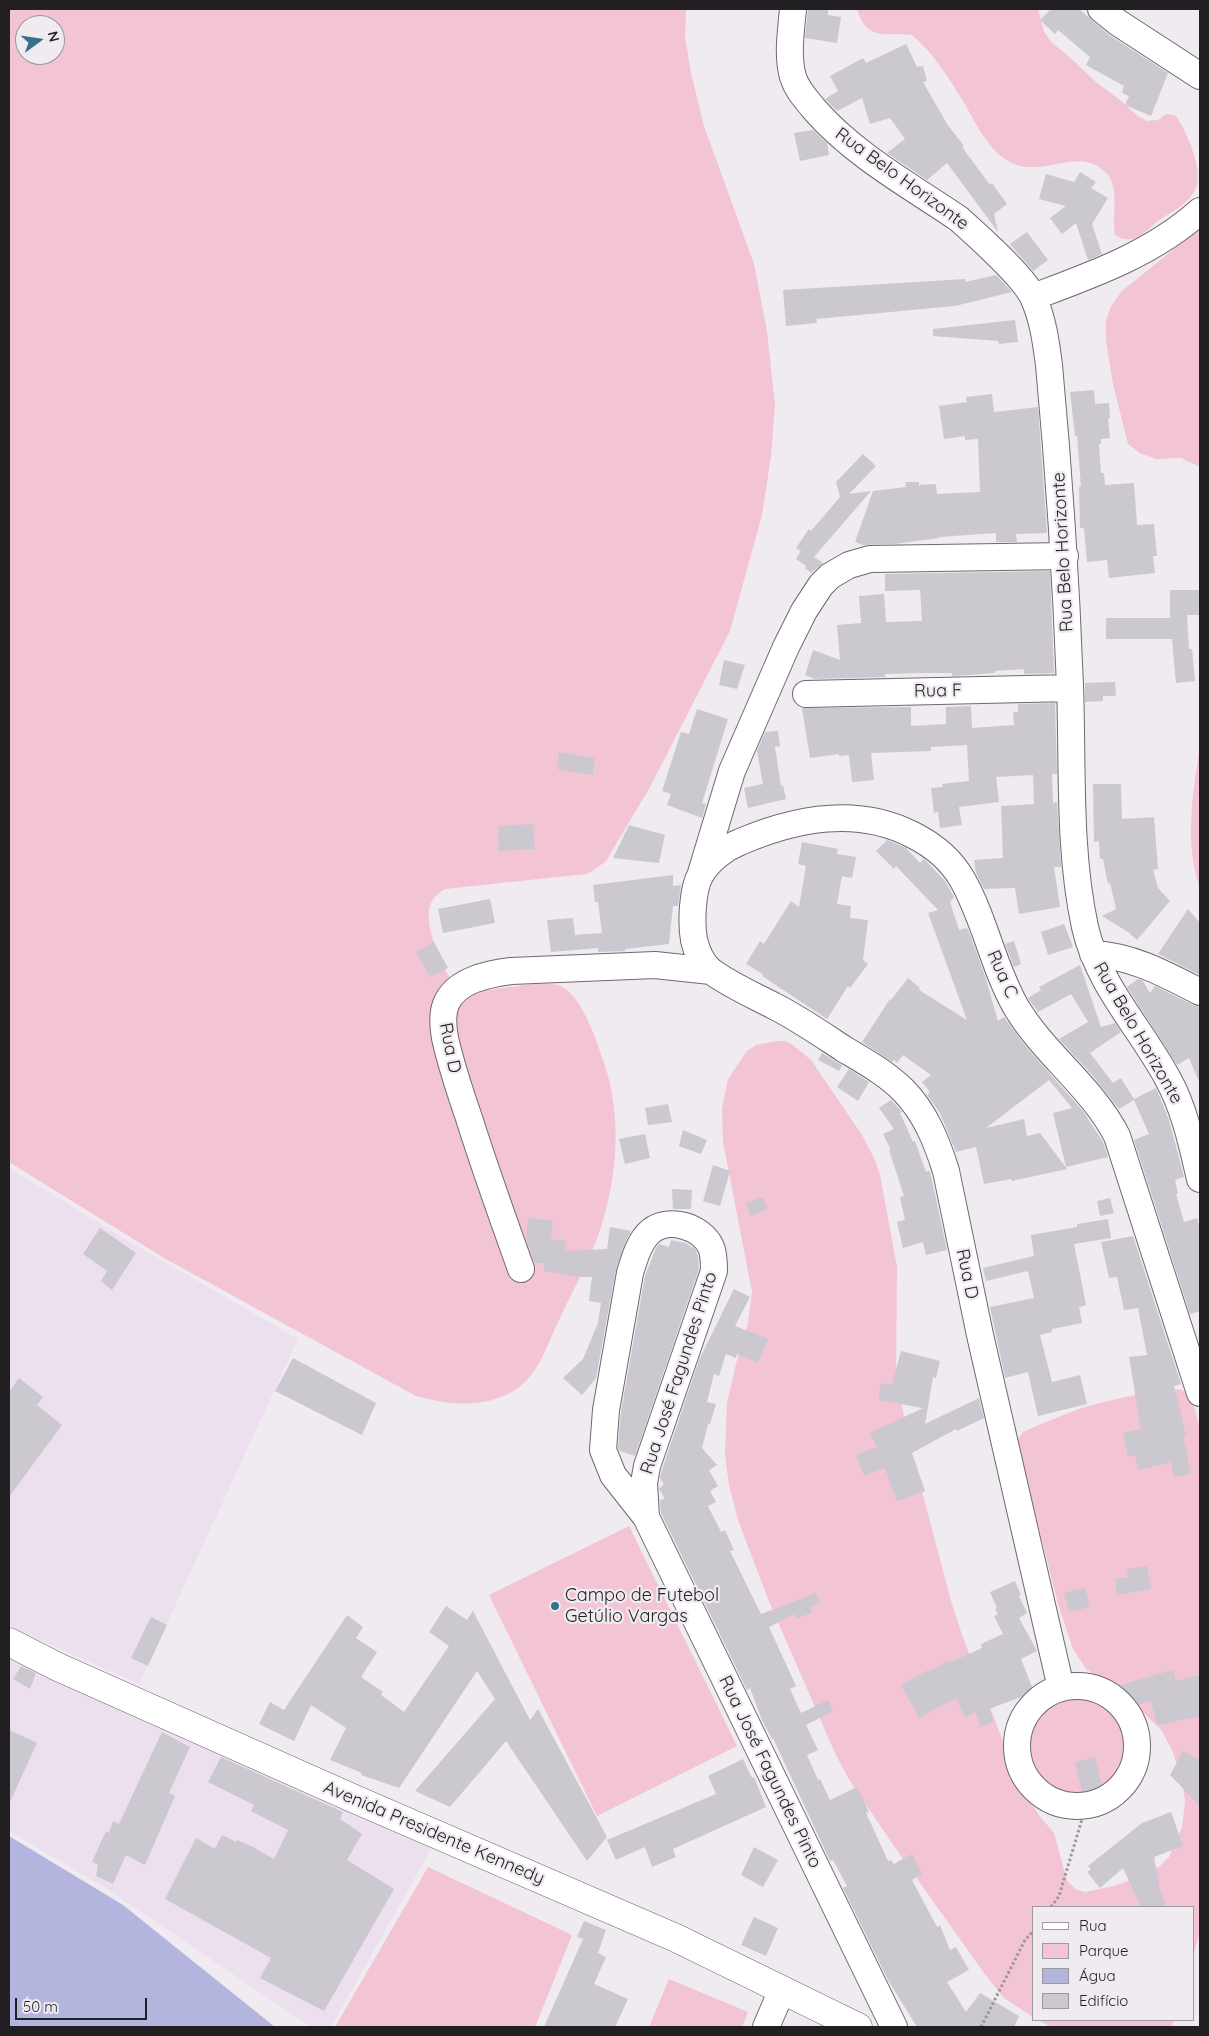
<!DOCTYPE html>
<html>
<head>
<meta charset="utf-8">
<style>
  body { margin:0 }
  #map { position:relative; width:1209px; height:2036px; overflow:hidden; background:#f0eaf1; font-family:Quicksand,sans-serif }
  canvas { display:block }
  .frame { position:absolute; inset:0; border:10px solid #211f22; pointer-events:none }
  .legend { position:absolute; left:1032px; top:1906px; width:162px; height:115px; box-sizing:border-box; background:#f0eaf1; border:1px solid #9d999e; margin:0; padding:6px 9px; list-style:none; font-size:15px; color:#211f22 }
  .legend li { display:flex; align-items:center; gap:10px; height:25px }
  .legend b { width:25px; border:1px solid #9d999e }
  .north { position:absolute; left:15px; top:15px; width:50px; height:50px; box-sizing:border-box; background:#f0eaf1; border:1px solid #9d999e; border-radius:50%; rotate:76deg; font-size:14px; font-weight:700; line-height:20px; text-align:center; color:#211f22 }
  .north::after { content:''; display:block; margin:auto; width:18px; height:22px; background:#357188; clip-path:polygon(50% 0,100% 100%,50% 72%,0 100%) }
  .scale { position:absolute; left:15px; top:1998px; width:132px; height:22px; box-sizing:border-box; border:2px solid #211f22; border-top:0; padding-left:6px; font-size:15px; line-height:18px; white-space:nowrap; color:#211f22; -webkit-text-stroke:4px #f0eaf1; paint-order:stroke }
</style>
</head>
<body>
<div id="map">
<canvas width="1209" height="2036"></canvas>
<div class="frame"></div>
<ul class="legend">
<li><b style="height:6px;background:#fff"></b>Rua</li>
<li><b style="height:14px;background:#f3c4d3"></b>Parque</li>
<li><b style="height:14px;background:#b3b5de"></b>Água</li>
<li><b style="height:14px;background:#cbc8d0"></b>Edifício</li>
</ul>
<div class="north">N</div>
<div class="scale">50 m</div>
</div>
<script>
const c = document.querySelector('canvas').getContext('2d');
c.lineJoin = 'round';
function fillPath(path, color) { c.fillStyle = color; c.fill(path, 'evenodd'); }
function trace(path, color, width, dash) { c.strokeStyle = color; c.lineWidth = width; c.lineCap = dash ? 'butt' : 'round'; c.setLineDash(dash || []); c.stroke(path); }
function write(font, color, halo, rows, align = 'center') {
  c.font = font + ' Quicksand,sans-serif'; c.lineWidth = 4.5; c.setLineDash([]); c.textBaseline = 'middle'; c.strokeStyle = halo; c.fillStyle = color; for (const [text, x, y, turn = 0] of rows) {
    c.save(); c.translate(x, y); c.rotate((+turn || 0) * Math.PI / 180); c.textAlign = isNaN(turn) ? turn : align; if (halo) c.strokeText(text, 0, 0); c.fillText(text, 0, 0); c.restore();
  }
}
const built = new Path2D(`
  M9,1168L128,1241L298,1339L139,1684L9,1626Z
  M9,1655L432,1847L331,2027H311L104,1887L9,1831Z`);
const green = new Path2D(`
  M9,9H686L685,37L691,73L704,126L754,264L767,331L775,405L771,456L762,515L730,631L650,787L606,861L594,870L586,874L445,889C432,896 427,907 429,921C430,934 435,945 440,957C443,963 445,972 450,978C454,982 467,988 473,990C481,992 522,985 534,984C544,984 555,982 564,988C583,1000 596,1039 603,1060C624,1118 617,1187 595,1244C585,1269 571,1294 559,1320C548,1343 538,1376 515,1390C484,1409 449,1405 416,1396L164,1258L9,1162ZM25,25H55V55H25Z
  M857,9H1038L1044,32L1053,44L1064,52L1096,82L1120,100L1138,116L1147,121L1158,120L1166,114L1175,115C1186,129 1204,171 1196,188C1194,192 1190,198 1187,201C1179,209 1168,214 1158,221C1150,227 1143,236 1133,239C1126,240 1121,239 1115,235C1111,215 1122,185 1103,170C1076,147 1042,178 1012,163C986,150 975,120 961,98C947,75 932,52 912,35C884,32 867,42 857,9Z
  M1200,228V467L1181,458L1156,459L1140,453L1128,444L1113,384L1106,341V320L1111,306L1122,291Z
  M1200,746V888C1184,843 1193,792 1200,746Z
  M777,1041H785L793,1045L811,1060L862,1135L875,1160L880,1175L897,1267L896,1377L911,1450L951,1601L961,1632L1019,1783L1038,1814L1054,1833L1067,1881L1077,1890L1085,1892L1113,1886L1141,1877L1160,1866L1169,1857L1182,1828L1185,1802L1183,1785L1173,1752L1162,1731L1124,1693L1086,1669L1073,1649L1058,1604L1026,1477L1018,1440L1023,1432C1041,1424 1060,1416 1079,1409C1095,1404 1172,1384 1184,1391C1194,1397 1197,1419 1200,1429V1932L1193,1956V1907H1033V2017L1004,1998L984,1973L896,1849L848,1778L834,1751L768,1599L738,1520L729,1485L725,1455L727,1403L736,1364L748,1323L752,1292L723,1142L722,1109L728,1079L747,1051L756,1045Z
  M629,1526L737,1746L597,1816L489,1595Z
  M1017 1746a60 60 0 1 1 120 0a60 60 0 1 1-120 0Z
  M428,1867L572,1935L535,2027H335Z
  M669,1979L748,2012L742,2027H649Z
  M1038,2020H1174L1172,2027H1051Z`);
const water = new Path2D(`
  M9,1836L123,1905L275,2027H9Z`);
const building = new Path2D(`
  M808,9H828V15L841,17L837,43L805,38Z
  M1051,9H1079L1109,35L1168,73L1151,116L1125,105L1129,96L1122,93L1124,86L1086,65L1090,57L1058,30L1055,34L1040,20Z
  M906,44L917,67L923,66L927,81L923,82L947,124L964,146L962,147L990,185L992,183L1007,204L994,214L998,232L947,163L927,180L887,153L905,139L890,118L870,124L862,98L837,111L825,99L838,91L830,76L863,58L866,63Z
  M813,130L827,143L829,155L800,161L794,133Z
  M1080,172L1096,182L1091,188L1108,198L1092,224L1102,254L1088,260L1076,223L1062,234L1050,218L1066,206L1039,199L1046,174L1074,182Z
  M1027,232L1048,260L1033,271L1010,244Z
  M996,275L1012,292L955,306L816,319L817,323L786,326L783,290L965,279V282Z
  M1015,320L1018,342L999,344L998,341L933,336V329Z
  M1094,390L1095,404L1109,403L1110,418L1108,419L1110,438L1101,439V444H1099L1101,473H1104L1105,485L1134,483L1137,525L1154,524L1157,556H1153L1155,573L1109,578L1107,560L1087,562L1084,528H1080L1079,487L1081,486L1077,436H1075L1070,392Z
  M992,394L994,412L1038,407L1047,533L1016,534L1017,542H996V533L939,537V538L894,544L863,545L855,542L873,491L906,487L905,482H919V485L936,484L937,494L980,492L978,439L965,440V436L944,439L939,406L967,402L966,397Z
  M863,454L876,466L849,494L871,491L814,557L823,563L811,573L805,568L806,566L796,559L801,551L796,548L809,529L811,531L840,497L836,482Z
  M1050,571L1054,673L1024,674V669L995,671V673L969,675L952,676V673H924L885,674V677L815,679L805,675L813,650L840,660L837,625L861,623L859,596L884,594L886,622L922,621L920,590L885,591V574Z
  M1170,590H1199V615H1187L1189,649H1192L1195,681L1176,683L1172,639H1106V618H1170Z
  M724,660L745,665L737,689L719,685Z
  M1115,682L1116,696H1103V701L1085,702V683Z
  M1055,703L1057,774H1052L1053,803L1057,802L1061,867H1054L1060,907L1019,914L1015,888L984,889L976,873L974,860L1003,858L1001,806L1034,804L1033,775L996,777L999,802L959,807L962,825L940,828L938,812L934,813L931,788L943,787L942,784L969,781L967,745L931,747V751L871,753L874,780L852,782L849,755L839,756V754L810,758L802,708L911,707V726L946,724V707L971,706L972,728L1014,725L1013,712H1018V704Z
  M697,709L728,719L702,803L706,804L702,818L667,805L671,794L662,791L681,732L689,734Z
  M778,731L780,746L775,747L781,786L783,785L786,799L748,808L744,788L763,784L757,751L765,732Z
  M559,752L595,758L593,775L557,769Z
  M1093,784H1121L1122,819L1154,817L1158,869L1153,870L1158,888L1170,901L1137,940L1128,932L1102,916L1116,909L1110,883L1108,884L1103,859H1100L1099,841L1094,842Z
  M533,824L535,849L499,851L498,826Z
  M629,825L665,835L659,863L613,858Z
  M887,840L906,848L920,863L924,859L945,881L954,897L950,902L959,930L967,928L969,932L985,976L998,1021L1004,1017L1027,1048L1083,1111L1103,1142L1108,1157L1066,1167L1053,1113L1072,1108L1049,1080L986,1128L1024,1119L1027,1136L1040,1133L1067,1169L1012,1181L1011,1179L984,1184L976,1147L956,1152L940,1113L927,1095L930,1092L922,1082L931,1075L903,1055L897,1063L894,1060L892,1062L862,1042L890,999L891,1000L908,978L920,988L919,990L967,1020L928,913L938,910L896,866L894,869L876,851Z
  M802,842L838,849L837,854L856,857L852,878L842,876L837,904L851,906L850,918L868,920L863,960L868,964L850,988L848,986L827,1019L762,976L763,974L746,964L760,941L764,944L791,901L799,907L806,866L798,864Z
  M673,875V886L681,885L678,906H673L669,944L625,949V951L598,952V948L551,952L547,920L573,918L575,935L602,933L598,902H595L593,885Z
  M490,899L495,923L443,933L438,909Z
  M1188,909L1200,923V975L1158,954Z
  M1064,924L1073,947L1048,955L1041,932Z
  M1014,941L1021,964L1014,967L1005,944Z
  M434,942L448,968L430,977L416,952Z
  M1080,965L1101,1027L1115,1023L1121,1032L1090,1053L1113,1083L1121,1078L1134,1099L1156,1088L1169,1120L1184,1177L1175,1180L1178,1193L1176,1194L1184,1222L1197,1218L1200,1229V1311L1190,1314L1134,1140L1149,1134L1134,1100L1119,1109L1093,1076L1059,1039L1088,1022L1071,994L1038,1012L1028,998L1041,990L1039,987Z
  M1138,979L1142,980L1150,993L1155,986L1193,1005L1200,1007V1084L1189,1058L1177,1065L1127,987Z
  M822,1053L842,1065L839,1071L818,1060Z
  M849,1069L869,1082L858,1101L837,1087Z
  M891,1100L902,1112L900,1113L913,1142L915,1141L926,1172L930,1171L947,1250L926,1255L923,1242L903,1248L897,1222L905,1220L900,1197L904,1196L889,1150H891L883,1134L894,1129L879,1108Z
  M668,1104L672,1122L648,1125L645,1108Z
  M683,1130L707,1140L701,1154L679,1146Z
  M645,1134L650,1158L625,1164L619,1139Z
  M713,1165L730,1171L720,1206L703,1201Z
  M672,1189L692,1190L691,1209H673Z
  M763,1197L768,1209L750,1216L746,1203Z
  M1110,1198L1114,1213L1100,1216L1097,1201Z
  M528,1218L553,1221L551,1239L566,1241L565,1251L607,1249L610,1227L631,1231L624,1245L616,1269L596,1378L582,1395L563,1378L583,1359L598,1323L601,1303L589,1301L592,1277H580L544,1271V1263H535L526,1238Z
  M1108,1219L1111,1238L1074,1244L1086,1305L1079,1307L1082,1323L1052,1329V1332L1040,1335L1052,1382L1080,1375L1087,1404L1038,1416L1028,1372L1005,1378L990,1307L1034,1298L1028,1271L986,1281L983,1268L1034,1256L1031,1235L1077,1227V1224Z
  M100,1228L136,1253L112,1290L101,1281L107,1271L83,1254Z
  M1133,1236L1181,1384L1174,1386L1186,1435H1183L1191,1473L1174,1477L1171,1462L1138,1470L1135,1455L1128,1457L1123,1433L1141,1429L1129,1357L1147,1355L1138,1308L1124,1310L1117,1277L1109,1278L1101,1242Z
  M671,1240L686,1243L695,1249L698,1256L699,1269L635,1456L620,1451L618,1448L621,1412L645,1276L656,1248L659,1244L669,1247Z
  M734,1289L750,1297L735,1326L768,1339L758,1363L737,1354L736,1358L726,1354L719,1376L714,1374L707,1402L716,1404L710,1424H708L702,1448L717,1465L709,1470L718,1486L710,1491L716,1502L708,1506L721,1532L725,1530L734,1550L730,1551L761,1614L816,1593L820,1603L810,1607L812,1613L797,1618L795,1614L769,1627L796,1686L790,1689L801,1713L828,1700L833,1711L806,1725L818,1750L807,1755L818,1780L820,1779L830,1800L857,1787L869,1812L866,1813L888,1861L891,1860L894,1864L912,1854L922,1874L912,1880L937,1927L940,1925L950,1950L956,1947L969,1970L947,1982L966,2012L980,1993L1019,2016L1014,2027H917L888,1980L843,1888L847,1886L833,1860L830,1861L773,1738L772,1739L762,1720L750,1688L747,1690L661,1513L660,1500L665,1499L659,1489L664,1484L660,1478L662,1470L699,1360Z
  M901,1351L940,1361L936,1378L933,1377L925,1424L979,1398L984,1418L957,1431L956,1429L912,1453L925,1491L897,1501L885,1468L864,1476L856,1455L877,1447L870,1433L923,1408L878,1400L881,1383L892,1385Z
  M293,1358L376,1403L362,1435L275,1391Z
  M19,1378L43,1397L37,1405L62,1425L9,1497V1392Z
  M1147,1566L1151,1589L1117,1595L1115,1579L1128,1577L1127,1569Z
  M1015,1581L1021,1595L1019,1596L1027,1613L1019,1618L1037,1651L1021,1659L1034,1692L989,1709L994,1721L981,1727L975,1712L965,1717L956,1698L919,1718L901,1685L928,1670V1672L950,1660L951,1662L982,1648L981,1644L1003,1634L994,1616L998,1614L995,1609L997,1608L990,1592Z
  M1085,1588L1090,1607L1069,1612L1064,1593Z
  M446,1606L467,1620L473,1611L530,1720L538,1709L607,1837L587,1861L506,1741L450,1807L415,1791L495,1699L477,1671L399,1788L361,1775L362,1773L330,1760L346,1728L311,1705L294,1741L259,1724L270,1702L284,1710L347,1615L363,1627L356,1638L377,1652L361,1677L383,1692L381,1695L404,1712L449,1646L429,1632Z
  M151,1617L167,1625L148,1666L131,1658Z
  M21,1666L36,1673L30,1689L13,1679Z
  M1173,1670L1176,1681L1200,1675V1716L1157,1725L1151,1701L1131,1707L1123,1702L1117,1686Z
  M9,1730L37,1743L9,1804Z
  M162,1732L190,1747L169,1793L175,1796L145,1865L126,1855L113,1884L96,1876L98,1865L92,1862L106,1831L109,1833L113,1821L119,1824Z
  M1183,1751L1200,1760V1806L1170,1775Z
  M221,1757L343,1812L340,1819L362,1834L347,1860L394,1889L324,2011L260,1978L271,1958L165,1899L196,1838L215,1849L222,1835L236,1842L237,1840L253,1847L274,1859L288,1830L251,1811L254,1805L208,1782Z
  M1095,1757L1103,1790L1083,1795L1075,1762Z
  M743,1759L752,1778L754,1777L766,1807L673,1849L676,1857L652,1867L645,1847L616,1860L607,1840L716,1794L708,1776Z
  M1171,1812L1183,1846L1154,1857L1160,1890L1166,1907H1141L1123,1868L1100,1888L1087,1872L1091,1869L1088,1866L1142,1823Z
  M754,1847L778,1860L763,1887L741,1875Z
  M754,1917L778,1928L766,1956L741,1945Z
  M584,1921L606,1930L598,1953L606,1957L594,1984L628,1999L615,2027H544L583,1939L577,1937Z`);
const path = new Path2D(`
  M1051,1907L1059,1896L1086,1806
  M981,2027L1025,1940L1033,1931`);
const minor = new Path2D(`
  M793,9C791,31 787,56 793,77C797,90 806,99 814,109C854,155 909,185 959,219C978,236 1023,276 1033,297C1043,319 1046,342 1049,365C1059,472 1066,579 1070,686C1073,767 1068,848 1085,927C1098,985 1140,1027 1168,1079C1185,1110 1192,1145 1200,1179
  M1101,9L1117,22L1200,76
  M1033,297C1092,275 1152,254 1200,211
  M806,694L1070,688
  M701,873L732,771L786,647L804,611L821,585L830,576L849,565L870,559L1065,556
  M1093,954C1133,956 1165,974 1200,992
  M521,1269C503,1219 485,1169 469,1118C460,1092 451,1065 445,1038C443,1027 442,1014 446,1004C456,980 488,974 511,971L655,965L711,971
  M646,1517L644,1483L647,1466L714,1271C714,1263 714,1254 711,1247C701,1226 669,1217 651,1231C639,1241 634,1260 630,1273L606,1410L603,1450L613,1475L646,1517L894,2027
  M1017 1746a60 60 0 1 1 120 0a60 60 0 1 1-120 0Z
  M1061,1688L980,1335L946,1171C937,1142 925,1112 903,1090C886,1073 864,1061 844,1049C821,1034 798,1018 774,1006C753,995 730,985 711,971C701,963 697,952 694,940C691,923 692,889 701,874C709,860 725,848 740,842C796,818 857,806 913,835C933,845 951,860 962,879C985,919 993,967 1016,1007C1044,1054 1092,1087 1117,1136L1200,1393
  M766,2027L782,1990`);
const major = new Path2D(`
  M9,1642L58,1667L350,1797L676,1938L858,2027`);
const markers = [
  [555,1606,5,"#357188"]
];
const streetNames = [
  ["Rua Belo Horizonte",902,179,36],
  ["Rua Belo Horizonte",1063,552,-93],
  ["Rua F",938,691,-1],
  ["Rua C",1002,974,66],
  ["Rua Belo Horizonte",1138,1033,60],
  ["Rua D",450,1048,79],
  ["Rua D",967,1274,78],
  ["Rua José Fagundes Pinto",679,1373,-72],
  ["Rua José Fagundes Pinto",770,1772,64],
  ["Avenida Presidente Kennedy",434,1833,23]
];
const poiNames = [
  ["Campo de Futebol",565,1596],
  ["Getúlio Vargas",565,1617]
];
fillPath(built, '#ece0ee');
fillPath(green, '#f3c4d3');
fillPath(water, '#b3b5de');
fillPath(building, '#cbc8d0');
trace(minor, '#6e696f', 28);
trace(major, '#6e696f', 29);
trace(path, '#9a969b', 3, [2.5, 2.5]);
trace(minor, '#fff', 26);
trace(major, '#fff', 28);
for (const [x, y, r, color] of markers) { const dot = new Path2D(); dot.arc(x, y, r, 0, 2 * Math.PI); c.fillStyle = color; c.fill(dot); trace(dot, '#f0eaf1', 2); }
write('18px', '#211f22', '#f0eaf1', streetNames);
write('18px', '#211f22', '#f0eaf1', poiNames, 'left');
</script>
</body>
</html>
